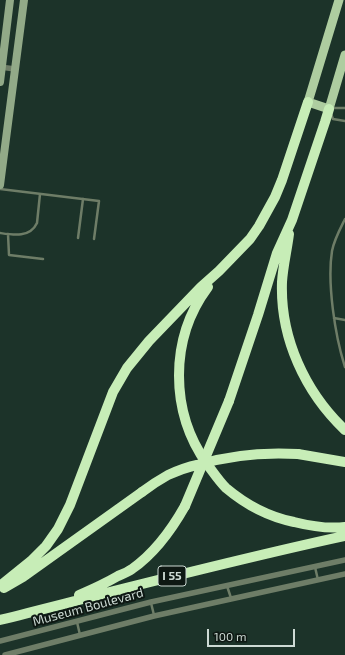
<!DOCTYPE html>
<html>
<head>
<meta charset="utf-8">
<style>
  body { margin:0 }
  #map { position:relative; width:345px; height:655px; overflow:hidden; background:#1c3329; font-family:"Exo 2",sans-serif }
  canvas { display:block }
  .scale { position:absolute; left:207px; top:629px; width:88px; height:18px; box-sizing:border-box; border:2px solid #cddad4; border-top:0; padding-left:5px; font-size:12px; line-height:14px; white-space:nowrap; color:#cddad4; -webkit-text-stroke:3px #0e1813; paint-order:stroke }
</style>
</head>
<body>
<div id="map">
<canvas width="345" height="655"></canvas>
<div class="scale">100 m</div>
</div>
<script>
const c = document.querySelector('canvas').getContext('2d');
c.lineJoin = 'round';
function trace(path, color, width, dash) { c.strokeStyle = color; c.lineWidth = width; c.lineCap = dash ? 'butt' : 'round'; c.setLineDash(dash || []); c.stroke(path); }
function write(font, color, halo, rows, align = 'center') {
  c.font = font + ' "Exo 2",sans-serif'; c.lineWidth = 4; c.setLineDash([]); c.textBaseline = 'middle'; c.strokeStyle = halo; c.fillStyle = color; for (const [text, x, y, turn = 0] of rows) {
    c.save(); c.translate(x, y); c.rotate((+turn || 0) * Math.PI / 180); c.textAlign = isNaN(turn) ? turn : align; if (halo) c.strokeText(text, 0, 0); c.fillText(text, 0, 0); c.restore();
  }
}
const lane = new Path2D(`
  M332,108H345
  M331,114L333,119L345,121
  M0,189L99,201L94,239
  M345,219C340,229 334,240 332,251C327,283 335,336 345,367
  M0,233C13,235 30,238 37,223L40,194
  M8,234L9,255L43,259
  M78,238L83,199
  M334,318L345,320
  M315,567L318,580
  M227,586L231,598
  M151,603L154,615
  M77,622L80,635`);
const street = new Path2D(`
  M0,67L15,69
  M0,641L151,602L345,560
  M5,655L154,616L231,599L345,574`);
const secondary = new Path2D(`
  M0,82L10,0
  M0,185L24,0`);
const primary = new Path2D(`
  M339,0L308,102L329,109L345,55`);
const highway = new Path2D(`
  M289,234C287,250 283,266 282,282C280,338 305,392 345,430
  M208,287C169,339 170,412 207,464C213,472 219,481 226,488C245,504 269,517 294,522C310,526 328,529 345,527
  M229,401L258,315L277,253L292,220L325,122L329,109
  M298,454L345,462
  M0,586L31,561L46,546L58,529L70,505L113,392L127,368L149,341L201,287L219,271L250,239L259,226L275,197L282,180L308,102
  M4,588L23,577L142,492
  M79,595C93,589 106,583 118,576C123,574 128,572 132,569C155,553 172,529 185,506
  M0,620C115,591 229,561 345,536`);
const highwayBridge = new Path2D(`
  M142,492C150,486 159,480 168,475C177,471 187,467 197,465C230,455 263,452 298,454
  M185,506L229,401`);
const shields = [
  [172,576,28]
];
const shieldNames = [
  ["I 55",172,576]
];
const streetNames = [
  ["Museum Boulevard",88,607,-15]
];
trace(lane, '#6e7d67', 2.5);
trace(street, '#6e7d67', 5.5);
trace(secondary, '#92aa88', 8);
trace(primary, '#aecda0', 9);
trace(highway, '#c7edb7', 10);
trace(highwayBridge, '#c7edb7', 10);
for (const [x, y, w] of shields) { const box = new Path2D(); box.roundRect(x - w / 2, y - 10, w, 20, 3); c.fillStyle = '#0e1813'; c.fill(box); trace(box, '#cddad4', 1); }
write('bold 12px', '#cddad4', null, shieldNames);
write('13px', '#cddad4', '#0e1813', streetNames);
</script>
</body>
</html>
